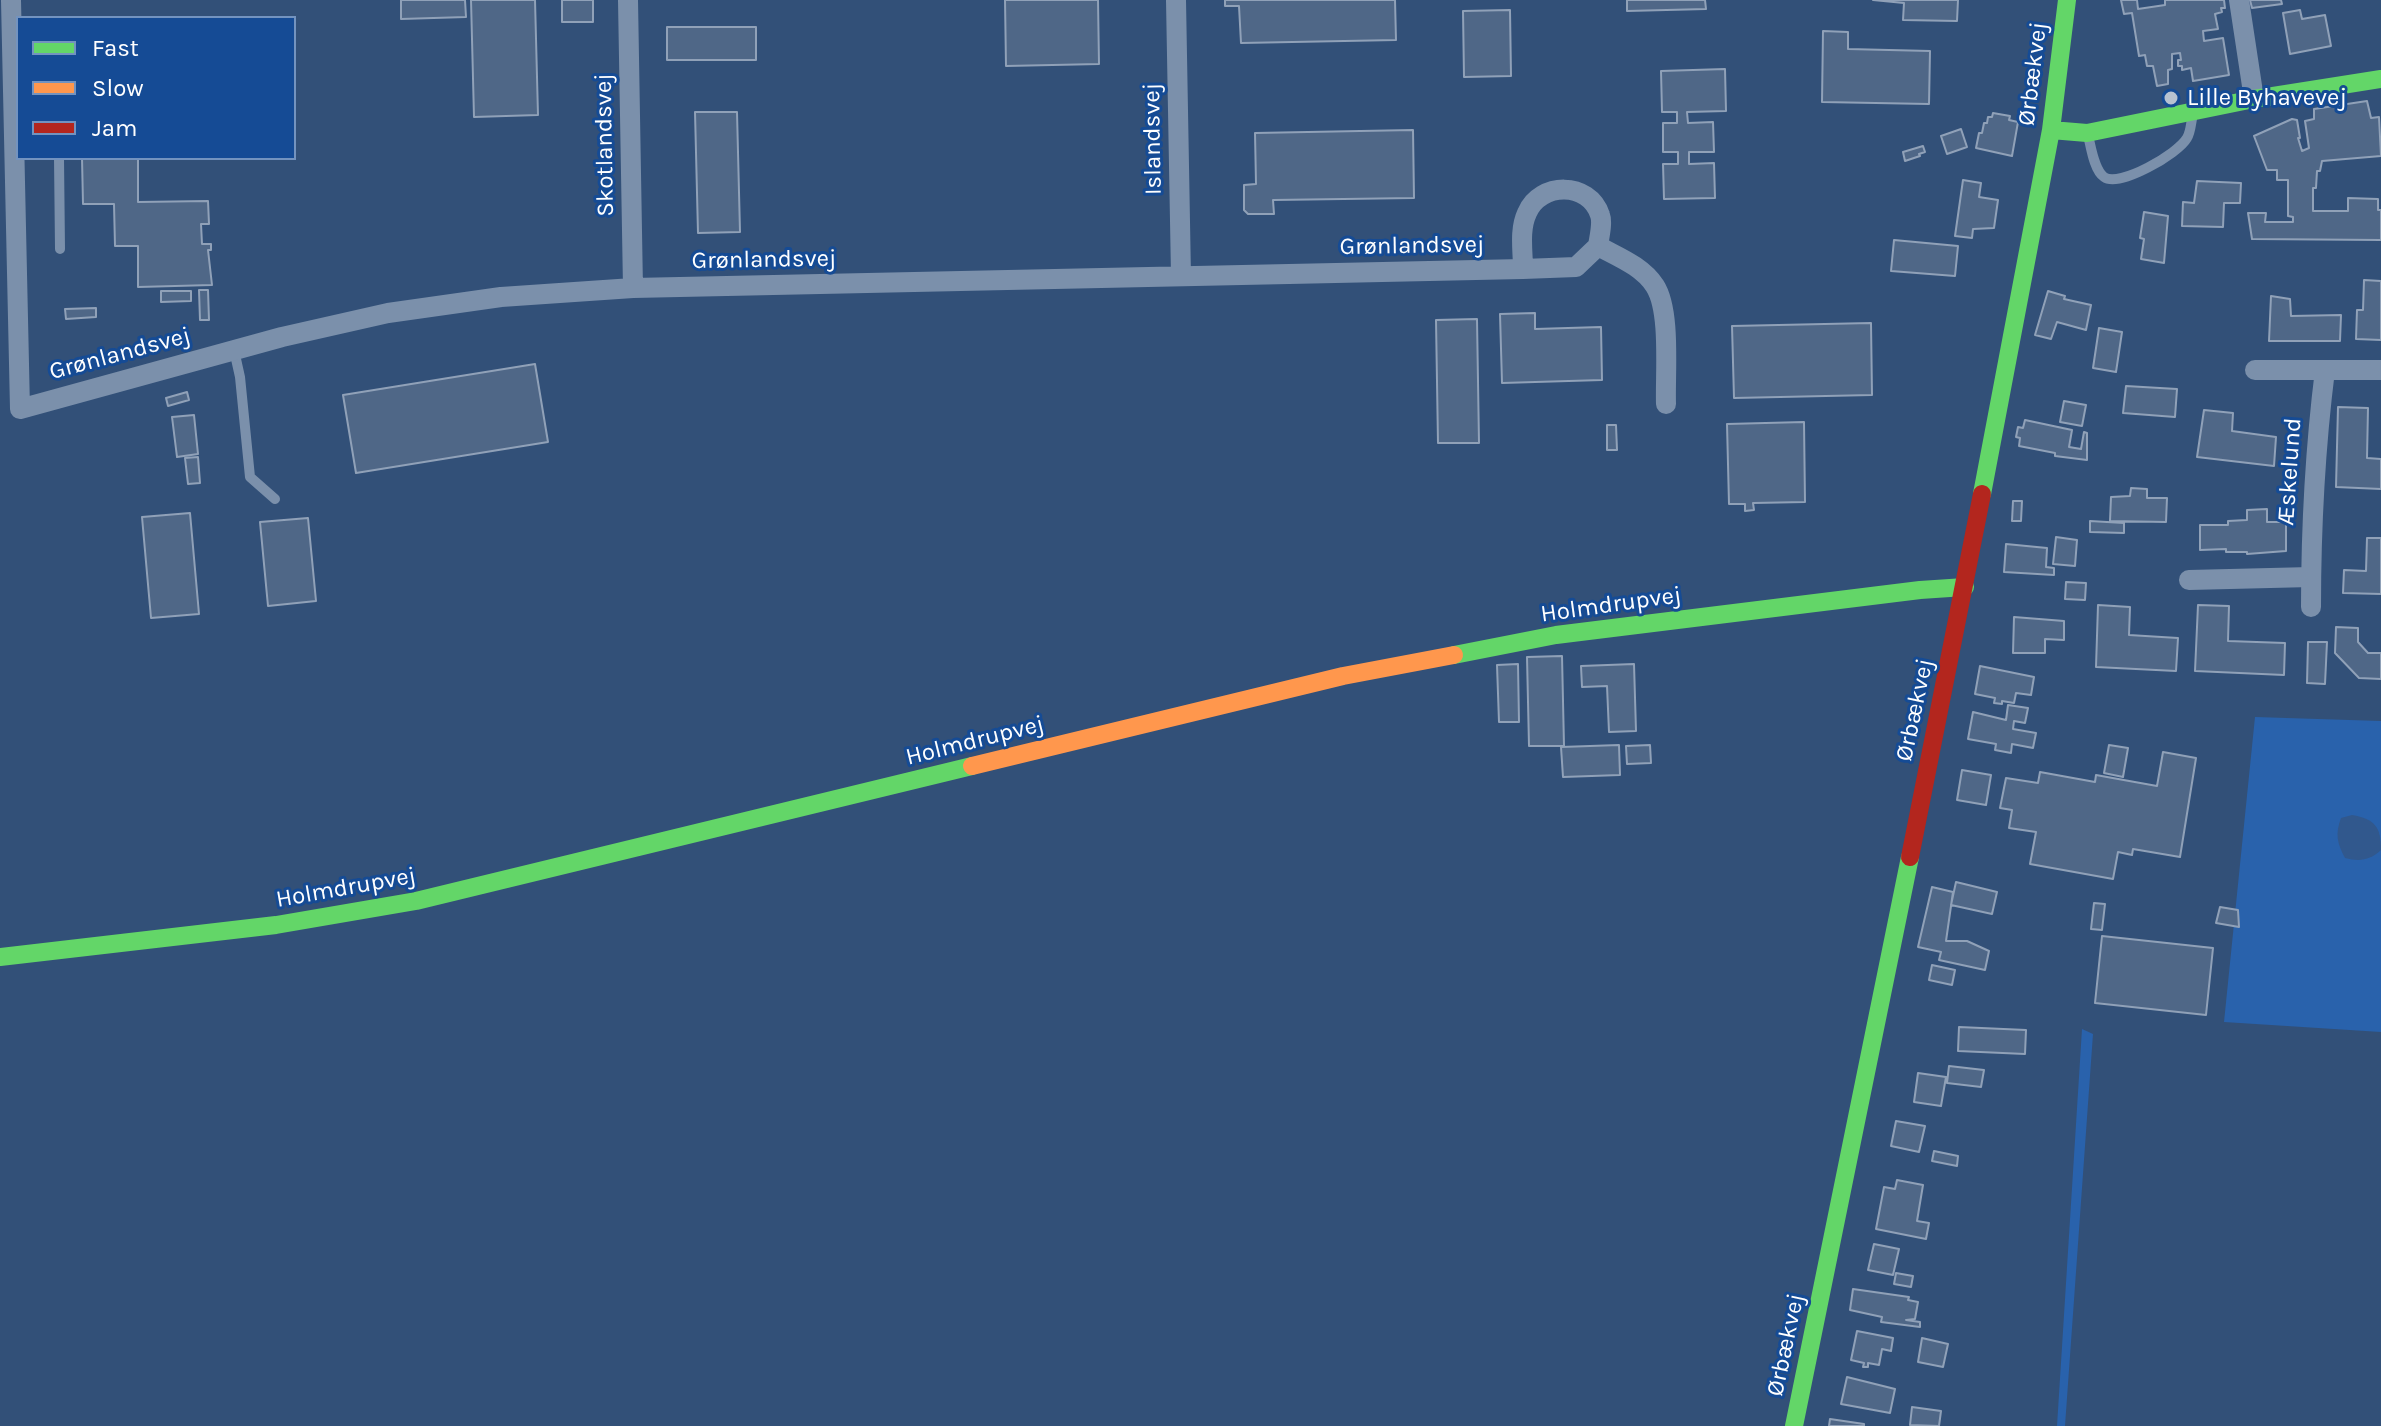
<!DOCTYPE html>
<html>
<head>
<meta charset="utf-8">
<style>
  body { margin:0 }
  #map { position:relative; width:2381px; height:1426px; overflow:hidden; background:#325078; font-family:Karla,sans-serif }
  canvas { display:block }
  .legend { position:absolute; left:16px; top:16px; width:280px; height:144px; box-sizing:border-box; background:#154b95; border:2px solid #7393bf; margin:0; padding:10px 14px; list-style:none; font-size:24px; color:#fff }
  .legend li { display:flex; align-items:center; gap:16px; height:40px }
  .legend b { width:40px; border:2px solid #7393bf }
</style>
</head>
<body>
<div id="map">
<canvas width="2381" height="1426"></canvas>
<ul class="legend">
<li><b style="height:10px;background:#63d668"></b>Fast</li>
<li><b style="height:10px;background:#ff974d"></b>Slow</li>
<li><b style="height:10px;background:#b3261e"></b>Jam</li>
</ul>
</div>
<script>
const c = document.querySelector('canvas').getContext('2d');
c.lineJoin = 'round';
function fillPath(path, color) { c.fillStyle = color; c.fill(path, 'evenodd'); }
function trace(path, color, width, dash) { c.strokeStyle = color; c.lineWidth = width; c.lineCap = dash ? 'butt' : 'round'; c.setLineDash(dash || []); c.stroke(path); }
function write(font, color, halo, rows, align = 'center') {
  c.font = font + ' Karla,sans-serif'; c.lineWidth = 6; c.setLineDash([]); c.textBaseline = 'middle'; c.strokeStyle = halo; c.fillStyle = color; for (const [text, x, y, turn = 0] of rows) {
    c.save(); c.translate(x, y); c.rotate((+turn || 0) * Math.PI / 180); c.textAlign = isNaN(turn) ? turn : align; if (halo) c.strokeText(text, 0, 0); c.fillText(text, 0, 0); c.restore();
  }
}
const green = new Path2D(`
  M2255,717L2381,721V1032L2224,1022Z
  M2082,1029L2093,1034L2065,1426H2057Z`);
const water = new Path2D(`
  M2352,815C2375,819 2381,827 2381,850C2370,860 2360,862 2345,858C2337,843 2335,834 2341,818Z`);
const building = new Path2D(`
  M401,0H465L466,17L401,19Z
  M471,0H535L538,115L474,117Z
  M562,0H593V22H562Z
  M1005,0H1098L1099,64L1006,66Z
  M1225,0H1395L1396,40L1241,43L1239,6H1225Z
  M1627,0H1705L1706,9L1627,11Z
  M1873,0H1958L1957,21L1903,20L1904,3Z
  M2121,0H2137L2138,9L2165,5V0H2224L2225,8H2221L2222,12L2215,14L2218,29L2203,31L2204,41L2223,38L2229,75L2193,81L2191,68L2182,70V66H2178V60H2181L2180,53L2172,54V69L2168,70V84L2157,86L2153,66H2147L2145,55L2139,56L2132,13L2124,14Z
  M2250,0H2281L2282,4L2252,8Z
  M1510,10L1511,76L1464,77L1463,11Z
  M2300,10L2302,19L2325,15L2331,46L2290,54L2283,13Z
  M667,27H756V60H667Z
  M1823,31L1848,32V49L1930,51L1929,104L1822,102Z
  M1725,69L1726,111L1687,112L1688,123L1713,122L1714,152H1689V164L1714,163L1715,198L1664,199L1663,164H1678V152H1663V123H1677V112H1662L1661,71Z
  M2367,101L2371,118L2379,117L2381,156L2322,161L2320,171H2317L2316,188H2313V211H2348V198L2378,199V210H2381V240L2252,239L2248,213H2266L2265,222H2293V217L2288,216V180H2277V170H2267L2254,136L2292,119L2297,120L2300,138H2298L2302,151L2309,148L2305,121L2314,119V109Z
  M695,112H737L740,232L698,233Z
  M1993,113L2010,116L2009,120L2018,122L2012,156L1976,148L1979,133H1982L1984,123H1987L1988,117H1992Z
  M1961,129L1967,147L1947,154L1941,136Z
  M1413,130L1414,198L1273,200L1274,214H1248L1244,210V185L1256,184L1255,133Z
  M1923,146L1925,152L1919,154L1920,156L1905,161L1903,152Z
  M82,158H138V202L208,201L209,224H201L202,244H211V250H208L212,285L138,287V246H115L114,204H83Z
  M1963,180L1981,183L1979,197L1998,200L1994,228L1973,229L1972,238L1955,236Z
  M2197,181L2241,183L2240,203H2224L2223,227L2182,226L2183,202L2194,203Z
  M2144,212L2168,216L2164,263L2141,259L2144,239L2140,238Z
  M1894,240L1958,246L1955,276L1891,271Z
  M2364,280L2381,281V340L2356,339L2357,310H2363Z
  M199,290H208L209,320H200Z
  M161,291H191V301L161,302Z
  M2048,291L2065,296L2064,299L2091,305L2086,330L2057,322L2051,339L2035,335Z
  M2271,296L2290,299L2291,316L2341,315L2340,341H2269Z
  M96,308V317L66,319L65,309Z
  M1535,313V329L1601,327L1602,380L1502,383L1500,314Z
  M1477,319L1479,443H1438L1436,320Z
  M1871,323L1872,395L1734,398L1732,326Z
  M2099,328L2122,332L2116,372L2093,368Z
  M535,364L548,442L356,473L343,395Z
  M2126,386L2177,389L2175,417L2123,413Z
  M187,392L189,400L168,406L166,398Z
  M2064,401L2086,405L2082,426L2060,422Z
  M2338,407L2368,408L2367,458L2381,459V489L2336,487Z
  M2204,410L2233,413L2232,431L2276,437L2274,466L2197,457Z
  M194,415L198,454L177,457L172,417Z
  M2025,420L2072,430L2069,447L2081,449L2084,432L2087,433V460L2055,456V453L2019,446L2020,438L2016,437L2018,427L2023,428Z
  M1804,422L1805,502L1753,503L1754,510L1745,511V504H1729L1727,424Z
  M1607,425H1616L1617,450H1607Z
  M198,457L200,483L188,484L185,458Z
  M2131,488L2147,489V498H2167L2166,522L2110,521L2111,497L2130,496Z
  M2013,501H2022L2021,521H2012Z
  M2267,509V522H2286V551L2247,554V552H2226V549L2200,550V525H2228V521L2247,520V510Z
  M190,513L199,614L151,618L142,517Z
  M308,518L316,601L268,606L260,522Z
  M2090,521L2124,523V533L2090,532Z
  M2056,537L2077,540L2075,566L2053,564Z
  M2367,538H2381V594L2343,593L2344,570L2366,571Z
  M2006,544L2047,548L2046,567L2054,568V575L2004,572Z
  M2066,582L2086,583L2085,600L2065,599Z
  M2098,605L2130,607L2129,635L2178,638L2176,671L2096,667Z
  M2198,605L2229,606L2228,641L2285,643L2284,675L2195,671Z
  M2014,617L2064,621V640L2045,639V653H2013Z
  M2336,627L2358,628V642L2368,653H2381V679L2359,678L2335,653Z
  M2308,642H2327L2325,684L2307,683Z
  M1562,656L1564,746H1529L1527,657Z
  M1518,664L1519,722H1499L1497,665Z
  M1634,664L1636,731L1609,732L1607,686L1582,687L1581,666Z
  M1980,666L2034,677L2031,695L2016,693L2014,703L2002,701V704L1994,703L1995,698L1975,694Z
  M2008,705L2028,708L2025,723L2014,721L2013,729L2036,733L2033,748L2012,744L2011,753L1995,750L1996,744L1968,739L1973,712L2006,720Z
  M1619,745L1620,775L1563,777L1561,747Z
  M1650,745L1651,763L1627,764L1626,746Z
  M2109,745L2128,748L2123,777L2104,773Z
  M2163,752L2196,758L2180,857L2133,849L2132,855L2118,852L2113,879L2030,864L2036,832L2009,828L2012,810L2000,808L2006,778L2038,783L2040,772L2095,782L2096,775L2157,786Z
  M1962,770L1991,775L1986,805L1957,800Z
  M1956,882L1997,892L1992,914L1951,905Z
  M1932,887L1953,892L1946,941H1967L1989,951L1985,970L1939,960L1941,952L1918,947Z
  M2094,903L2105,904L2102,930L2091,929Z
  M2220,907L2238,910L2239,927L2216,923Z
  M2102,936L2213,948L2206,1015L2095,1003Z
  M1932,965L1955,970L1952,985L1929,980Z
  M1959,1027L2026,1030L2025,1054L1958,1051Z
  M1949,1066L1984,1070L1981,1087L1947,1083Z
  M1918,1073L1946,1077L1941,1106L1914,1102Z
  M1896,1121L1925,1126L1919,1152L1891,1146Z
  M1934,1151L1958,1156L1957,1166L1932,1161Z
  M1897,1180L1923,1185L1917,1221L1929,1223L1926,1239L1876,1229L1884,1187L1895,1189Z
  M1874,1244L1899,1249L1893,1275L1868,1270Z
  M1896,1273L1913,1276L1911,1287L1894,1284Z
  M1853,1289L1909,1297L1908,1300L1918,1302L1915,1319L1906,1320L1920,1322V1327L1881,1322L1882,1317L1850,1310Z
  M1857,1331L1893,1338L1891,1351L1882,1349L1879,1365L1868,1363V1367H1863L1864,1363L1851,1360Z
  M1922,1338L1948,1344L1943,1367L1918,1362Z
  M1847,1377L1895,1389L1890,1413L1841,1404Z
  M1912,1407L1941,1411L1939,1426L1910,1425Z
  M1830,1419L1864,1424V1426H1829Z`);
const lane = new Path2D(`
  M2088,135C2091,147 2094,170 2104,177C2119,188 2178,154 2187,138C2191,132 2191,121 2193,114
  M59,158L60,249
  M234,350L240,377L250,477L275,499`);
const street = new Path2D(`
  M11,0L20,409L282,337L388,313L501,297L633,288L1523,269L1576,267L1598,246C1599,238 1603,223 1600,215C1589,181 1540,182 1527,213C1519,230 1523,251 1523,269
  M628,0L633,288
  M1176,0L1181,276
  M2239,0L2254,99
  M1598,246C1618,257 1642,266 1655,286C1671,311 1665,373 1666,404
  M2255,370H2381
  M2189,580L2311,577
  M2311,607C2311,528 2315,450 2325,370`);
const fast = new Path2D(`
  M2051,130L2087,133L2254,99L2381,79
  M1982,494L2051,130L2067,0
  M1454,655L1556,635L1920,590L1965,587
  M0,957L276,925L416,901L972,766
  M1794,1426L1910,857`);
const slow = new Path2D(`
  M972,766L1343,676L1454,655`);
const jam = new Path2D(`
  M1910,857L1982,494`);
const markers = [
  [2171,98,8,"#b7c2d0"]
];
const streetNames = [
  ["Ørbækvej",2033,74,-83],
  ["Islandsvej",1153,139,-91],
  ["Skotlandsvej",605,145,-91],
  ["Grønlandsvej",1412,246,-1],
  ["Grønlandsvej",764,260,-1],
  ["Grønlandsvej",120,354,-15],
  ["Æskelund",2290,472,-86],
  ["Holmdrupvej",1611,605,-8],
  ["Ørbækvej",1915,710,-78],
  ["Holmdrupvej",975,741,-14],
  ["Holmdrupvej",346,888,-10],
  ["Ørbækvej",1786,1345,-78]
];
const poiNames = [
  ["Lille Byhavevej",2187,98]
];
fillPath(green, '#2962ac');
fillPath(water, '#31588d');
fillPath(building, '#4f6787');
trace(building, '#90a1b8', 2);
trace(lane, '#7b90ab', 10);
trace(street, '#7b90ab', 20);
trace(fast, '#63d668', 18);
trace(slow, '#ff974d', 18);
trace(jam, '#b3261e', 18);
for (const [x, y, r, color] of markers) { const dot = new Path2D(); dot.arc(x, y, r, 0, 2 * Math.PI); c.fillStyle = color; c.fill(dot); trace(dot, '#154b95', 3); }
write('24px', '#fff', '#154b95', streetNames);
write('24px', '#fff', '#154b95', poiNames, 'left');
</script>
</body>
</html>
